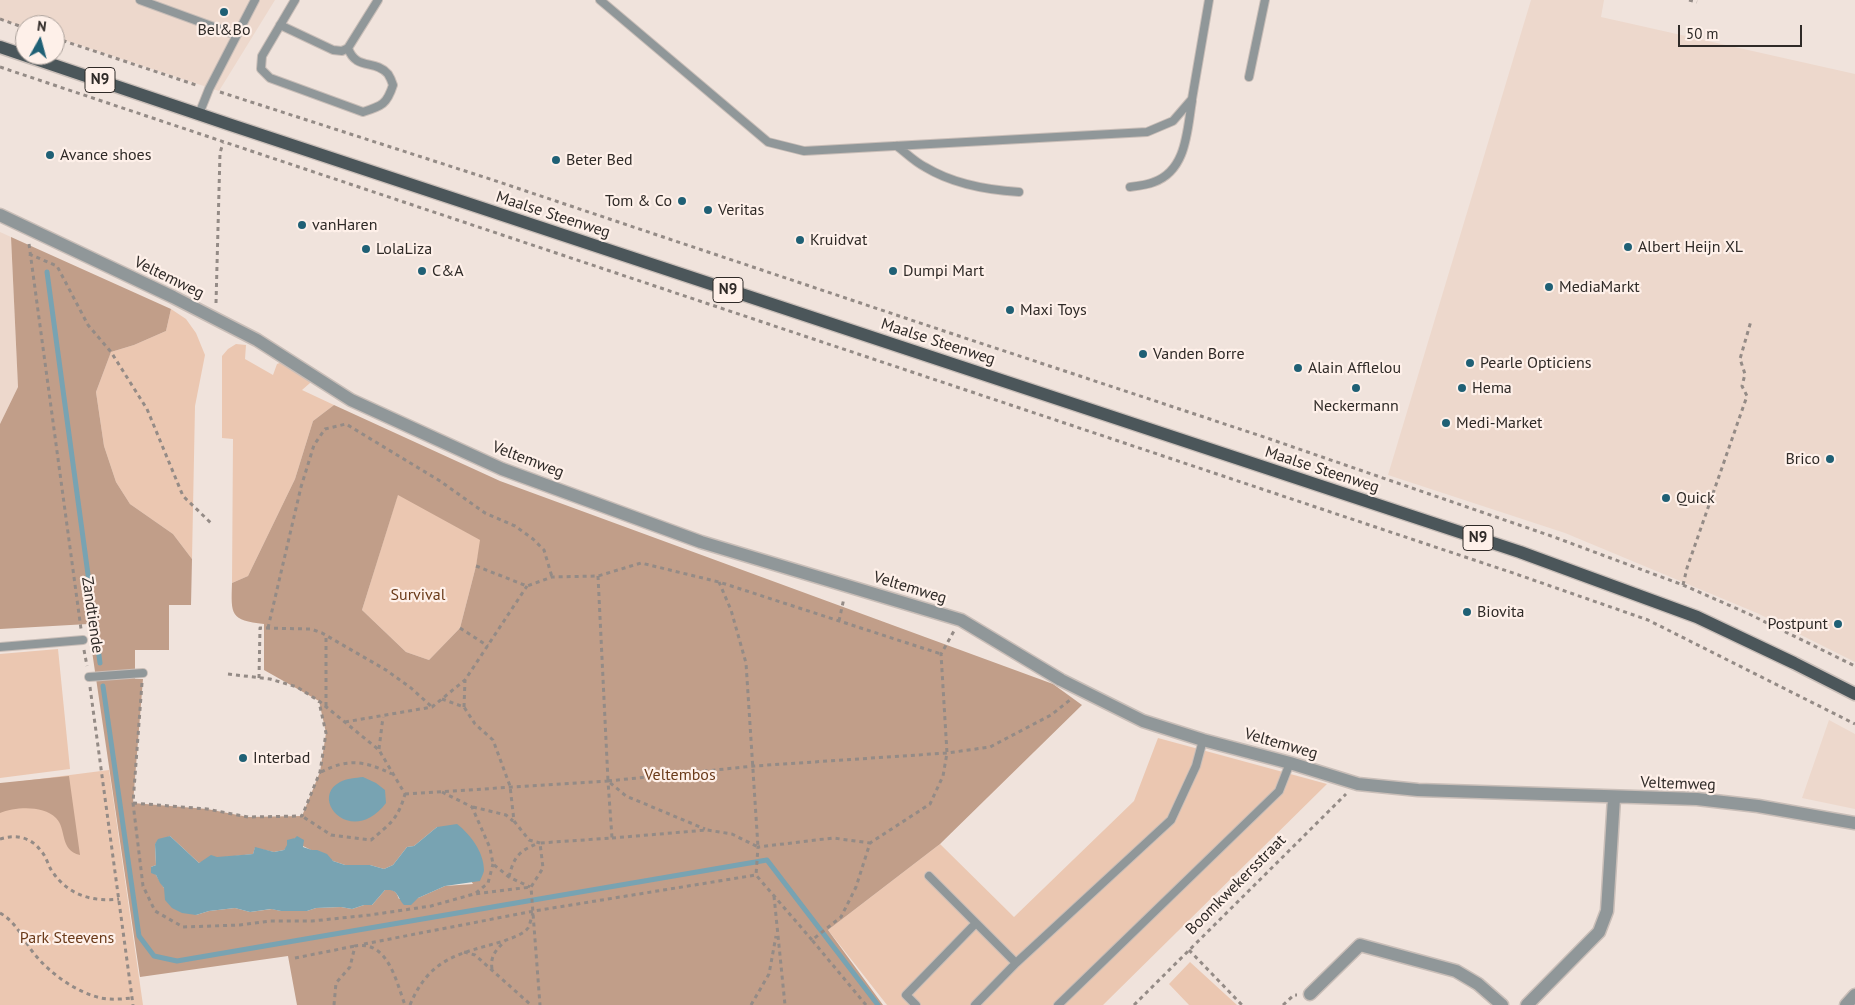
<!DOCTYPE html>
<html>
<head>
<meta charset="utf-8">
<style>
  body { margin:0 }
  #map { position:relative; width:1855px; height:1005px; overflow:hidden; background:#f0e3dc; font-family:"PT Sans",sans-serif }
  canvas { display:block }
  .north { position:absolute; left:15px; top:15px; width:50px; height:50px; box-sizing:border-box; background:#fef0e9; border:1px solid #aba19b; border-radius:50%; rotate:7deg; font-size:14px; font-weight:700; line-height:20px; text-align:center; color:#2f2a27 }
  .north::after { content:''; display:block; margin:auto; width:18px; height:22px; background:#1f6075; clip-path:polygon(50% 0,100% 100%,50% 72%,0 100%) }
  .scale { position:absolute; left:1678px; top:25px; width:124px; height:22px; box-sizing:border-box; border:2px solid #2f2a27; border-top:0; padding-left:6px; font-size:15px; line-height:18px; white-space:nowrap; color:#2f2a27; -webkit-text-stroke:4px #fef0e9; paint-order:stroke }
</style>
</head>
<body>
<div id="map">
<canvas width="1855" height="1005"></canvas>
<div class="north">N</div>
<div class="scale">50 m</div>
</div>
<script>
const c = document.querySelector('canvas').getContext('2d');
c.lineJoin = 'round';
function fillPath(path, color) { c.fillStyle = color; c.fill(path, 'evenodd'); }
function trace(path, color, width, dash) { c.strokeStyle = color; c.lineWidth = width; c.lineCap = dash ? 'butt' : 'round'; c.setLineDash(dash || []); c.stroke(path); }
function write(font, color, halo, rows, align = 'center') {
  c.font = font + ' "PT Sans",sans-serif'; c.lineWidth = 4.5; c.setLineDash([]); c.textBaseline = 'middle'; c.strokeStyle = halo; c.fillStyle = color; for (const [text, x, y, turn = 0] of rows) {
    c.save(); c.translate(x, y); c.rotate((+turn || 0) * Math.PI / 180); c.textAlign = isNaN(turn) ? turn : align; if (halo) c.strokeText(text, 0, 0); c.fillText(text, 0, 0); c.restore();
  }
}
const built = new Path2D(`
  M0,0H275L219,91L55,37V25H25V27L0,19Z
  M1531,0H1604L1601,17L1855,74V662L1757,613L1565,533L1388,475Z
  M0,232L11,237L18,387L0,424Z
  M1829,720L1855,734V809L1802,798Z`);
const green = new Path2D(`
  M171,309L186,319L196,333L205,355L195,406L192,559L173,534L130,504L116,482L104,446L96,392L111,352L134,345L166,331Z
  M236,344L246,345L245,359L273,375L277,364L282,362L309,378L310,383L302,390L334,405L313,421L295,479L248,576L232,583L233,439L222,438V356L228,349Z
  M398,494L481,540L476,566L460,628L429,660L406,652L362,610Z
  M58,649L70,769L0,778V654Z
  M1158,738L1327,784L1103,1005H887L828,930L940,844L1014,917L1134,801Z
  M109,770L143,1005H0V784Z
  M1190,962L1237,1005H1189L1169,984Z`);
const forest = new Path2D(`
  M11,237L171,309L166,331L134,345L111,352L96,392L104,446L116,482L130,504L173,534L192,559L191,605H169V650H135V679H143L133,803L207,809L248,817L302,816L320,772L326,733L319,701L264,670V624C230,620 231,615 232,583L248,576L295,479L313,421L334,405L500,481L1053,684L1082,705L940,844L828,930L883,1005H297L288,956L140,977L88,624L0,629V424L18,387ZM398,495L480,540L476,566L460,628L429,660L406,652L362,610ZM437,827L473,884L445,886L418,898L399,899C396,891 394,889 385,890L372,905H364L352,909L341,907L316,908L307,911H281L272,909L250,912L235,908L209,911L196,915L164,888L151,867L156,865L155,844L170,836L199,863L217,858L253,854L255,848L274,852L284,850L295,838L303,846L333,861L345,865H370L384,869L393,865L407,847L414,846Z
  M69,776L80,855C59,850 67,829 56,818C43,805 15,807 0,813V783Z`);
const water = new Path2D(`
  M363,777L376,783L385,790L386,803C352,848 308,799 340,782C347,778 356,778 363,777Z
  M457,824C470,834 484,852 484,870C484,873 481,878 480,881L445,886L418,898L411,905H404C396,896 399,889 385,890L372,905H364L352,909L341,907L316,908L307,911H281L271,909L250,912L235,908L209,911L196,915L182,913L172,908L165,900L164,888L160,883L156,875L151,873V867L156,865L155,844L158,839L170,836L199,863L211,855L217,857L253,854L255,847L274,852L284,850L287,845V840L295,838L297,836L304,840L303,847L312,850H317L327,854L333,861L345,865H370L384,869L393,865L407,847L414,846L437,827Z`);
const stream = new Path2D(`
  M47,272L100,663
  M103,686L139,936L154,956L177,961L767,860L878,1005`);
const path = new Path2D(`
  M1689,0L1697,2
  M0,19L25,28
  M55,38L199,86
  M0,67L1516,574L1648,620L1855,724
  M220,92L493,180L956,335L1267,438L1554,537L1683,585L1749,614L1855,666
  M29,244L81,629
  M29,254L57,266L88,325L111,352L147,409L183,496L213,525
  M216,303L220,153L223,143
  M476,566L527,586L552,577L598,576L641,563L719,582L941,654
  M598,576L608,781L626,796L705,829
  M1683,585L1687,568L1747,396L1742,386L1745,374L1740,359L1751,321
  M839,621L844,598
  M268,628L301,487L314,445L325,429L346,424L440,481L485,513L515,526L533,539L544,550L552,577
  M460,628L488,646
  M84,650L87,666
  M228,674L270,679L297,687L319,701L379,750L405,794C398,819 390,824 371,840L331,835L302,816
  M259,678L260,628L311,629L322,633L386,670L411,688L432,707
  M142,683L133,803L143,886L155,911L183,927L240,925L270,921H312L370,915L431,906L474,894L531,887
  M90,687L133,1005
  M442,699L464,707L475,724L493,740L510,786L514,821L529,840L540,843
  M326,706V636
  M464,707L465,680
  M345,722L432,707L465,680L527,586
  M379,749L383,717
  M321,772C348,758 365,761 392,774
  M608,781L754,766L947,753L990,747L1051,715L1070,700
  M442,792L472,807L490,848L493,864L509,877L530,887
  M405,794L608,781L612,838L540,843L543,868L531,887L540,1005
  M133,803L207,809L248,817L302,816L320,772L326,733L319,702
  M473,807L506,815L513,821
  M612,838L707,830L732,834L758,847L746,663L731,610L719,582
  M0,839C16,834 31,837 41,851C47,857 48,867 54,874C70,896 94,902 119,899
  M509,877C514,856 519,851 539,843
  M476,893L488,883L493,864
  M774,896L785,1005
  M0,913C16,922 22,937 32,951C48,972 75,992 101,998C112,1000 122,999 132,998
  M812,940L756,875L758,847L833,838L870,843
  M364,944L534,911L756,875
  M1189,950L1242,1005
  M464,952L475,955L531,1005
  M295,958L355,946
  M492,969C490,956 496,950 505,941
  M334,1005L336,983L350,967L355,946C388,940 396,981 405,1005
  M410,1005C430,957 459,954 504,941C511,938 523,935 528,928C530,925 531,918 533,913
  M751,1005L769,974L776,936
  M866,1005L812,940L841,917L856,887L870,843L930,804L943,776L947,753L941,654L954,631
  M1134,1005L1346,794
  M1283,1005L1294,995H1297`);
const lane = new Path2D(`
  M140,0L236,35
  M295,0L262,56L261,69L270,78L363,112C382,106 387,104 393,85C392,82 390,77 388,74C375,59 356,71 348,48
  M600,0L768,142L804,151L1147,132L1173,121L1192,99L1209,0
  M280,25L333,50L342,51L348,48L378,0
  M1249,77L1265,0
  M199,114L209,89L255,0
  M897,146C906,153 915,162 925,167C953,184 987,190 1019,192
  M1130,187C1138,186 1147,185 1154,182C1187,170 1187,130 1192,101
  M0,647L83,640
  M89,677L143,673
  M929,876L1016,963L1171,820L1196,766L1203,740
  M916,1005L906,995L976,923
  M975,1005L1016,963
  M1058,1005L1279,791L1290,763`);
const street = new Path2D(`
  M0,215L173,297L257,340L351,400L502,469L701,542L961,620L1061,680L1143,721L1203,740L1290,763L1358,784L1418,790L1697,799L1758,806L1855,823
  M1310,994L1360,945L1456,971L1478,984L1502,1005
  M1527,1005L1599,932L1607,911L1614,798
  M1846,1005L1855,995`);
const primary = new Path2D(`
  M0,47L228,124L1520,552L1697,617L1794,663L1855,694`);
const markers = [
  [224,12,5,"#1f6075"],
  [50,155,5,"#1f6075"],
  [556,160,5,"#1f6075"],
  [682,201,5,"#1f6075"],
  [708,210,5,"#1f6075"],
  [302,225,5,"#1f6075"],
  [800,240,5,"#1f6075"],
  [1628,247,5,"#1f6075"],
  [366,249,5,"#1f6075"],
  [422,271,5,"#1f6075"],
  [893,271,5,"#1f6075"],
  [1549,287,5,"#1f6075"],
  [1010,310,5,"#1f6075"],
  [1143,354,5,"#1f6075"],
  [1470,363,5,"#1f6075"],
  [1298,368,5,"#1f6075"],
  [1356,388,5,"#1f6075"],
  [1462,388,5,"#1f6075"],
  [1446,423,5,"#1f6075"],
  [1830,459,5,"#1f6075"],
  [1666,498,5,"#1f6075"],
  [1467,612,5,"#1f6075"],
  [1838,624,5,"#1f6075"],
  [243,758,5,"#1f6075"]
];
const shields = [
  [100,80,30],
  [728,290,30],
  [1478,538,30]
];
const shieldNames = [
  ["N9",100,80],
  ["N9",728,290],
  ["N9",1478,538]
];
const poiNames = [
  ["Bel&Bo",224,30,"center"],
  ["Avance shoes",60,155],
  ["Beter Bed",566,160],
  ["Tom & Co",672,201,"right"],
  ["Veritas",718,210],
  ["vanHaren",312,225],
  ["Kruidvat",810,240],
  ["Albert Heijn XL",1638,247],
  ["LolaLiza",376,249],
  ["C&A",432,271],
  ["Dumpi Mart",903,271],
  ["MediaMarkt",1559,287],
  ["Maxi Toys",1020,310],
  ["Vanden Borre",1153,354],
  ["Pearle Opticiens",1480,363],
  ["Alain Afflelou",1308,368],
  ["Hema",1472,388],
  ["Neckermann",1356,406,"center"],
  ["Medi-Market",1456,423],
  ["Brico",1820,459,"right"],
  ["Quick",1676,498],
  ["Biovita",1477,612],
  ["Postpunt",1828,624,"right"],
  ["Interbad",253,758]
];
const streetNames = [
  ["Maalse Steenweg",553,215,18],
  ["Veltemweg",169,278,26],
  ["Maalse Steenweg",938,342,18],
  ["Veltemweg",528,460,21],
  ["Maalse Steenweg",1322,470,18],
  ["Veltemweg",910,588,17],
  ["Zandtiende",92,615,82],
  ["Veltemweg",1281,744,16],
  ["Veltemweg",1678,784,2],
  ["Boomkwekersstraat",1236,885,-45]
];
const parkNames = [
  ["Survival",418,595],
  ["Veltembos",680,775],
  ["Park Steevens",67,938]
];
fillPath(built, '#edd8cc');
fillPath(green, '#ebc7b1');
fillPath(forest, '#c19e89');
fillPath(water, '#78a3b2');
trace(stream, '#78a3b2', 5);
trace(lane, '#c9beb8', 10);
trace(street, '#c9beb8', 15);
trace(primary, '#c9beb8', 15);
trace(path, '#948b86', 3, [4, 4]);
trace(lane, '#909799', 8);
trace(street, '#909799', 12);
trace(primary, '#4b565a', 12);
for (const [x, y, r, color] of markers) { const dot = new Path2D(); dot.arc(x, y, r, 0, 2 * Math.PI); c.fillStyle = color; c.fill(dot); trace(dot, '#fef0e9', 2); }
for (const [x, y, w] of shields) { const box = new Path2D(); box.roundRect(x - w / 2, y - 12.5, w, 25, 4); c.fillStyle = '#fef0e9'; c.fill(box); trace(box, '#2f2a27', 1); }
write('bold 15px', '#2f2a27', null, shieldNames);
write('16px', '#2f2a27', '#fef0e9', poiNames, 'left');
write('16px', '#2f2a27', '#fef0e9', streetNames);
write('16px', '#6a3a19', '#fef0e9', parkNames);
</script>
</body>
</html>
